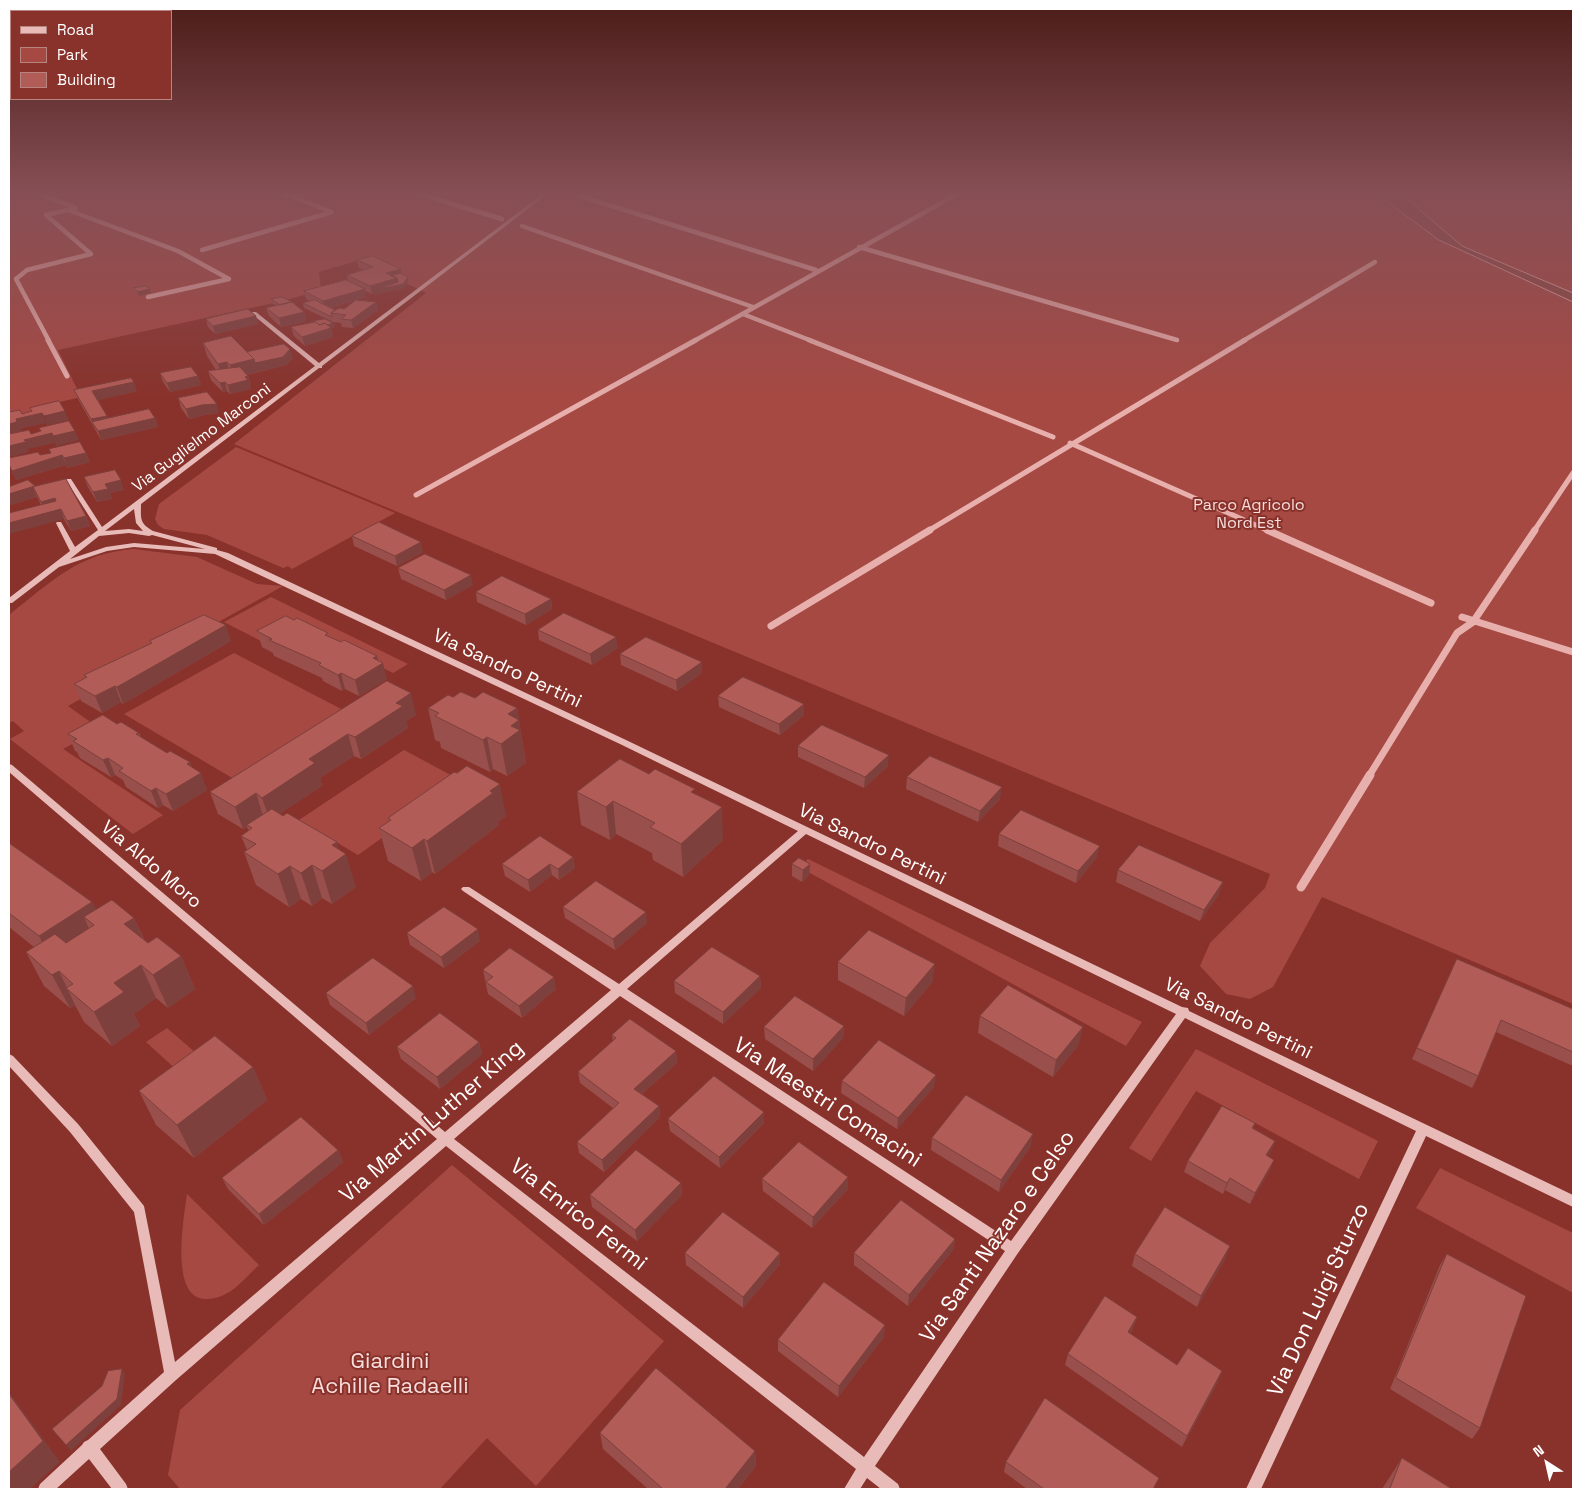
<!DOCTYPE html>
<html>
<head>
<meta charset="utf-8">
<style>
  body { margin:0 }
  #map { position:relative; width:1582px; height:1498px; overflow:hidden; background:#89322b; font-family:"Space Grotesk",sans-serif }
  canvas { display:block }
  .frame { position:absolute; inset:0; border:10px solid #fff; pointer-events:none }
  .legend { position:absolute; left:10px; top:10px; width:162px; height:90px; box-sizing:border-box; background:#89322b; border:1px solid #b88480; margin:0; padding:6px 9px; list-style:none; font-size:15px; color:#fff }
  .legend li { display:flex; align-items:center; gap:10px; height:25px }
  .legend b { width:25px; border:1px solid #b88480 }
  .north { position:absolute; left:1522px; top:1438px; width:50px; height:50px; -webkit-text-stroke:4px #89322b; paint-order:stroke; rotate:325deg; font-size:14px; font-weight:700; line-height:20px; text-align:center; color:#fff }
  .north::after { content:''; display:block; margin:auto; width:18px; height:22px; background:#fff; clip-path:polygon(50% 0,100% 100%,50% 72%,0 100%) }
</style>
</head>
<body>
<div id="map">
<canvas width="1582" height="1498"></canvas>
<div class="frame"></div>
<ul class="legend">
<li><b style="height:6px;background:#e8bbb8"></b>Road</li>
<li><b style="height:14px;background:#a74943"></b>Park</li>
<li><b style="height:14px;background:#b25c57"></b>Building</li>
</ul>
<div class="north">N</div>
</div>
<script>
const c = document.querySelector('canvas').getContext('2d');
c.lineJoin = 'round';
function fillPath(path, color) { c.fillStyle = color; c.fill(path, 'evenodd'); }
function trace(path, color, width, dash) { c.strokeStyle = color; c.lineWidth = width; c.lineCap = dash ? 'butt' : 'round'; c.setLineDash(dash || []); c.stroke(path); }
function write(font, color, halo, rows, align = 'center') {
  c.font = font + ' "Space Grotesk",sans-serif'; c.lineWidth = 4; c.setLineDash([]); c.textBaseline = 'middle'; c.strokeStyle = halo; c.fillStyle = color; for (const [text, x, y, turn = 0] of rows) {
    c.save(); c.translate(x, y); c.rotate((+turn || 0) * Math.PI / 180); c.textAlign = isNaN(turn) ? turn : align; if (halo) c.strokeText(text, 0, 0); c.fillText(text, 0, 0); c.restore();
  }
}
const green = new Path2D(`
  M9,193H1573V1004L1322,897L1273,987L1250,999L1226,994L1200,966L1210,943L1265,888L1270,874L234,444L426,293L360,260L319,272L321,290L283,301L58,350L81,397L38,407L40,411L9,418Z
  M236,447L395,513L292,569L288,566L283,568L207,535L164,529L158,525L155,519L159,504Z
  M134,549L197,557L257,584L283,586L68,706L100,729L63,749L163,815L133,834L10,739L24,731L13,721L9,723V615C51,582 78,553 134,549Z
  M271,597L408,664L393,673L294,623L261,641L224,622Z
  M234,653L343,710L234,779L124,714Z
  M404,750L462,781L358,855L299,820Z
  M808,859L1142,1022L1126,1046L799,867Z
  M167,1028L211,1066L190,1082L146,1042Z
  M1196,1049L1378,1141L1359,1179L1196,1091L1151,1161L1129,1148Z
  M452,1165L664,1341L536,1486L487,1438L440,1489H180L168,1475L180,1410Z
  M1440,1168L1573,1233V1293L1416,1208Z
  M187,1194L259,1265C250,1273 241,1284 231,1291C223,1296 215,1299 206,1299C169,1299 184,1217 187,1194Z`);
const water = new Path2D(`
  M1376,193H1400L1462,246L1573,293V302L1439,240Z`);
const streamFar3 = new Path2D(`
  M37,193L76,208L46,215L91,254L27,270L16,279L49,341
  M416,193L502,219
  M577,195L816,270
  M287,196L308,193
  M68,210L178,251L229,279L148,297
  M522,226L753,307
  M859,247L1177,340
  M202,250L332,212L285,194
  M743,314L812,341
  M694,341L959,193
  M1243,341L1375,262`);
const streamFar2 = new Path2D(`
  M48,340L67,376
  M809,340L1053,437
  M1070,443L1269,531
  M416,495L696,340
  M928,531L1245,340
  M1534,531L1573,473`);
const streamFar1 = new Path2D(`
  M1267,530L1431,603
  M1462,617L1573,652
  M771,626L930,530
  M1369,776L1457,633L1473,622L1535,530`);
const stream = new Path2D(`
  M1301,887L1370,775`);
const minor = new Path2D(`
  M544,193H549L322,366V368H319L141,504C141,518 139,523 153,531L217,548V550L228,553L626,740L1182,1007L1188,1008L1189,1011L1573,1195V1207L1426,1136L1261,1489H1246L1416,1131L1185,1018L1018,1253L875,1466L898,1484L900,1489H881L867,1478L860,1489H844L856,1469L446,1146L176,1380L100,1449L126,1484L128,1489H112L89,1459L56,1489H38L40,1484L82,1445L84,1442L88,1440L164,1372L134,1212L70,1132L9,1066V1054L13,1056L78,1124L144,1206L175,1362L437,1139L9,772V764L12,765L445,1132L611,990L463,891L461,889L463,887H469L619,984L798,831L620,744L215,554L134,547L107,551L59,567L12,603H9V598L70,551L56,523L57,522H61L75,547L98,530L66,480L67,479H71L102,527L315,366L252,314V312H256L319,363ZM134,509L136,523L143,531L129,529L105,531ZM129,533L149,536L152,535L205,549L134,543L106,547L70,559L99,536ZM806,834L1176,1014L1011,1241L627,989ZM620,996L1005,1251L864,1457L454,1139Z`);
const wall = new Path2D(`
  M357,260L401,269V273L408,281L404,288L376,294V293L372,294L365,291L366,297L330,308L335,310L376,302L378,310L353,328L342,327L341,323L333,322L304,308L303,303L310,301L306,299L304,291L348,281L347,275L363,270L359,268Z
  M134,288L151,293L139,296L136,292Z
  M271,299L296,305L304,312L306,321L281,327L269,316L266,308L276,306L272,303Z
  M256,316L258,324L215,334L208,327L206,319Z
  M313,321L333,323L334,328H331L333,337L305,346L294,336L291,327L313,322Z
  M203,343L247,352L293,358L286,365L247,375L248,376L251,385H250L251,389L230,394L227,391L223,392L211,380L208,371L216,370L207,356Z
  M160,373L198,376L201,385L170,392L163,382Z
  M74,390L137,391L98,400L108,418H155L158,427L101,440L78,399Z
  M178,398L219,413L205,415L189,419L181,408Z
  M49,449L86,453L90,462L67,468L66,465L16,480L9,465L51,453Z
  M84,477L124,490L110,493L112,499L97,502L88,487Z
  M9,487H35L86,516L90,526L71,531L64,519L41,505L37,497L11,505L9,502Z
  M352,536L423,552L397,566L354,546Z
  M398,568L473,585L446,600L401,579Z
  M476,592L551,599L552,609L526,625L477,602Z
  M294,620L328,633L329,637L378,660L387,679L359,696L345,689L342,691L323,681L322,678L274,656L273,653L262,647L257,631Z
  M538,630L618,648L592,665L539,640Z
  M150,641H231L123,704L121,702L102,713L81,701L74,684L85,678L84,675L150,643Z
  M620,654L702,673L677,691L621,665Z
  M387,681L416,715L406,721L408,728L361,759L354,756L320,778L322,786L279,814L339,849L356,887L332,904L322,898L312,906L301,899L289,907L256,885L244,852L247,850L241,836L249,831L247,827L243,829L218,814L210,792Z
  M718,696L804,715L780,735L719,707Z
  M453,697L475,698L517,708L526,763L507,776L493,769L490,772L441,748L440,742L435,740L428,708Z
  M117,724L139,733L141,737L167,753L190,762L192,767L207,790L173,811L163,805L158,808L126,787L123,780L115,775L111,777L80,758L77,752L75,751L68,734Z
  M798,746L888,766L864,788L798,757Z
  M649,774L695,795L723,840L683,877L653,860L652,853L616,834L610,840L581,825L577,792Z
  M907,777L1000,799L978,822L906,789Z
  M506,816L498,822L499,825L435,874L432,872L421,881L388,861L379,828L389,822L388,818Z
  M999,834L1097,857L1076,883L998,846Z
  M9,843L92,902L96,910L134,918L145,941L148,943L181,956L195,989L168,1008L156,998L134,1014L140,1026L112,1046L84,1022L75,1005L70,1008L44,986L26,952L34,947L9,927Z
  M573,857L575,868L559,880L552,875L530,892L505,876L502,864Z
  M799,858L809,875L802,882L792,876V864Z
  M1118,870L1219,894L1200,921L1116,882Z
  M563,907L647,923L615,950L565,918Z
  M407,933L480,941L444,968L410,945Z
  M1457,959L1573,1009V1066L1496,1032L1478,1076L1472,1088L1412,1059Z
  M838,962L933,981L904,1016L838,980Z
  M483,970L556,989L522,1018L488,994Z
  M760,976L761,988L723,1024L675,993L674,981Z
  M326,993L416,998L369,1035L330,1005Z
  M980,1016L1079,1044L1053,1077L978,1033Z
  M844,1026L843,1038L813,1071L765,1039L764,1027Z
  M612,1035L676,1051L677,1063L642,1094L659,1106L660,1117L604,1172L579,1153L577,1142L613,1108L580,1083L578,1072L613,1041Z
  M479,1042L482,1054L440,1089L401,1059L397,1047Z
  M253,1067L267,1100L194,1158L156,1125L139,1091Z
  M842,1081L934,1087L897,1129L841,1093Z
  M668,1119L764,1123L720,1168L670,1131Z
  M1255,1123L1253,1128L1275,1141L1268,1156L1274,1160L1269,1171L1250,1204L1225,1190L1223,1194L1184,1172L1188,1161Z
  M932,1138L1031,1146L999,1192L931,1150Z
  M338,1150L343,1162L264,1225L228,1189L222,1178Z
  M762,1179L848,1189L812,1228L763,1191Z
  M681,1183L682,1195L637,1241L592,1207L590,1195Z
  M955,1239L953,1250L908,1306L854,1265V1253Z
  M685,1253H780V1264L743,1308L686,1265Z
  M1135,1254L1226,1257L1197,1307L1132,1266Z
  M1447,1254L1480,1428L1472,1439L1390,1389L1440,1265Z
  M1137,1317L1133,1328L1130,1334L1177,1365L1218,1382L1182,1447L1065,1365L1068,1354Z
  M884,1337L838,1397L778,1351V1340Z
  M600,1433L755,1451L756,1466L738,1489H648L603,1449Z
  M1402,1458L1452,1489H1382Z
  M1006,1462L1154,1489H1027L1004,1472Z`);
const shadedWall = new Path2D(`
  M401,269L402,277H408V281L404,288L376,294V293L372,294L370,286L386,273Z
  M150,289L151,293L139,296L138,292Z
  M365,289L366,297L325,309L323,301Z
  M376,302L378,310L353,328L351,320Z
  M304,312L306,321L281,327L279,318Z
  M256,316L258,324L215,334L213,326Z
  M333,323L334,328L322,330L321,326Z
  M331,328L333,337L305,346L302,337Z
  M290,349L293,358L286,365L233,378L230,365Z
  M227,362L230,375L222,377L218,364Z
  M198,376L201,385L170,392L167,383Z
  M248,376L251,385H250L251,389L230,394L228,385L245,377Z
  M134,382L137,391L96,401L92,391Z
  M225,382L227,391L223,392L220,383Z
  M217,404L219,413L205,415L189,419L186,409L202,405Z
  M65,411L69,420L47,425L44,416Z
  M42,413L46,423L20,429L21,431L9,434V424L16,419Z
  M107,416L110,425L92,422L95,429L91,419Z
  M155,418L158,427L101,440L98,431Z
  M75,431L79,440L56,446L53,436Z
  M52,433L55,443L28,449L29,452L9,457V446L24,440Z
  M86,453L90,462L67,468L64,458Z
  M62,455L66,465L16,480L12,471Z
  M121,480L124,490L110,493L112,499L97,502L93,492L105,484Z
  M35,486L33,487L37,497L11,505L9,499V494Z
  M55,498L59,508L45,512L41,502Z
  M61,509L64,519L9,534V523Z
  M86,516L90,526L71,531L67,521Z
  M421,542L423,552L397,566L395,556Z
  M471,575L473,585L446,600L444,590Z
  M551,599L552,609L526,625L525,614Z
  M226,625L231,641L123,704L117,687Z
  M616,637L618,648L592,665L590,654Z
  M377,656L379,665L383,663L387,679L359,696L355,680L373,658Z
  M702,662V673L677,691L676,680Z
  M341,673L345,689L342,691L338,675Z
  M115,686L121,702L102,713L95,696Z
  M411,693L416,715L406,721L408,728L361,759L355,737L396,703Z
  M804,704V715L780,735L779,724Z
  M517,708L526,763L507,776L501,744L508,714Z
  M348,734L354,756L320,778L322,786L270,820L262,798L309,759Z
  M487,737L493,769L490,772L483,740Z
  M889,755L888,766L864,788L865,777Z
  M108,758L115,775L111,777L103,760Z
  M190,762L195,776L201,773L207,790L173,811L166,794L187,764Z
  M500,784L506,816L498,822L499,825L435,874L427,841Z
  M1002,787L1000,799L978,822L980,811Z
  M156,788L163,805L158,808L151,791Z
  M256,793L263,816L247,825V827L243,829L235,807Z
  M613,801L616,834L610,840L606,807Z
  M722,807L723,840L683,877L681,844Z
  M424,839L432,872L421,881L412,848Z
  M337,842L341,857L346,854L356,887L332,904L322,871L332,845Z
  M1100,846L1097,857L1076,883L1078,871Z
  M573,857L575,868L559,880L558,869Z
  M550,864L552,875L530,892L528,880Z
  M810,864L809,875L802,882L803,870Z
  M312,865L322,898L312,906L301,873Z
  M290,866L301,899L289,907L278,874Z
  M1223,882L1219,894L1200,921L1204,910Z
  M92,902L103,925H94L84,917L91,933L51,959L39,936Z
  M646,912L647,923L615,950L613,939Z
  M134,918L149,951L124,924Z
  M478,929L480,941L444,968L441,957Z
  M181,956L195,989L168,1008L153,975Z
  M935,964L933,981L904,1016L906,998Z
  M141,965L156,998L134,1014L140,1026L112,1046L94,1012L114,983Z
  M59,971L75,1005L70,1008L52,975Z
  M760,976L761,988L723,1024V1012Z
  M554,977L556,989L522,1018L519,1006Z
  M413,986L416,998L369,1035L366,1023Z
  M844,1026L843,1038L813,1071V1059Z
  M1083,1027L1079,1044L1053,1077L1056,1060Z
  M479,1042L482,1054L440,1089L437,1077Z
  M676,1051L677,1063L635,1100L634,1089Z
  M253,1067L267,1100L194,1158L177,1125Z
  M936,1075L934,1087L897,1129L898,1118Z
  M659,1106L660,1117L604,1172L602,1160Z
  M764,1112V1123L720,1168L719,1157Z
  M1033,1134L1031,1146L999,1192L1001,1180Z
  M1275,1141L1271,1152L1262,1167L1266,1155Z
  M338,1150L343,1162L264,1225L259,1214Z
  M1274,1160L1269,1171L1250,1204L1255,1193Z
  M848,1177V1189L812,1228L813,1217Z
  M1230,1178L1225,1190L1223,1194L1227,1183Z
  M681,1183L682,1195L637,1241L635,1230Z
  M955,1239L953,1250L908,1306L909,1295Z
  M1230,1246L1226,1257L1197,1307L1201,1296Z
  M780,1253V1264L743,1308V1297Z
  M1137,1317L1133,1328L1124,1343L1128,1332Z
  M885,1325L884,1337L838,1397L839,1386Z
  M122,1369L125,1374L121,1405L71,1451L66,1445Z
  M1222,1371L1218,1382L1182,1447L1187,1436Z
  M9,1392L60,1462L30,1489H9Z
  M755,1451L756,1466L738,1489H725Z`);
const building = new Path2D(`
  M372,256L401,269L386,273L397,278L370,286L347,275L373,267L357,260Z
  M401,273L408,277L403,284L375,290L398,282L397,278L391,276Z
  M346,280L365,289L323,301L304,291Z
  M146,286L150,289L138,292L134,288Z
  M282,297L292,302L280,305L271,299Z
  M315,300L335,310L331,313L332,317L303,303Z
  M356,300L376,302L351,320L341,319L346,315L331,313L339,308L344,309Z
  M292,302L304,312L279,318L266,308Z
  M248,309L256,316L213,326L206,319Z
  M325,319L333,323L327,325L325,323L319,325L316,322L313,321Z
  M316,322L319,325L325,323L331,328L302,337L291,327Z
  M231,336L254,359L230,365L227,362L218,364L203,343Z
  M284,344L290,349L283,357L255,363L254,359L247,352Z
  M191,367L198,376L167,383L160,373Z
  M240,367L248,376L245,377L248,380L228,385L225,382L220,383L208,371Z
  M131,378L134,382L92,391L107,416L91,419L74,390Z
  M207,392L217,404L202,405L186,409L178,398Z
  M59,401L65,411L44,416L42,413L16,419L17,422L9,424V412L20,410L22,414L32,411L30,408Z
  M149,409L155,418L98,431L92,422Z
  M69,421L75,431L53,436L52,433L24,440L26,442L9,446V434L29,430L31,434L41,431L39,428Z
  M80,442L86,453L64,458L62,455L12,471L9,464V458L38,452L40,455L51,453L49,449Z
  M115,470L121,480L105,484L108,489L93,492L84,477Z
  M66,479L86,516L67,521L61,509L9,523V513L56,501L55,498L41,502L33,487Z
  M28,480L35,486L9,494V487Z
  M379,522L421,542L395,556L352,536Z
  M425,554L471,575L444,590L398,568Z
  M502,576L551,599L525,614L476,592Z
  M564,613L616,637L590,654L538,630Z
  M204,615L226,625L117,687L115,686L95,696L74,684L87,677L84,675L152,643L150,641Z
  M286,616L294,620L297,618L328,633L325,635L341,642L344,640L377,656L373,658L383,663L355,680L341,673L338,675L319,665L321,663L269,640L272,639L257,631Z
  M646,637L702,662L676,680L620,654Z
  M743,677L804,704L779,724L718,696Z
  M387,681L411,693L396,703L403,706L355,737L348,734L309,759L315,763L262,798L256,793L235,807L210,792Z
  M461,692L475,698L483,692L517,708L508,714L519,720L511,726L520,730L501,744L487,737L483,740L435,716L439,713L428,708L448,695L453,697Z
  M103,715L117,724L121,722L139,733L136,734L167,753L170,751L190,762L187,764L201,773L166,794L156,788L151,791L119,771L123,768L108,758L103,760L73,741L77,739L68,734Z
  M822,725L889,755L865,777L798,746Z
  M930,756L1002,787L980,811L907,777Z
  M620,759L649,774L655,769L695,789L691,792L722,807L681,844L650,827L655,823L613,801L606,807L577,792Z
  M467,766L500,784L490,791L493,793L427,841L424,839L412,848L379,828L391,820L388,818L454,772L457,773Z
  M272,809L283,816L287,813L337,842L332,845L346,854L322,871L312,865L301,873L290,866L278,874L244,852L256,844L241,836L252,828L247,825Z
  M1021,810L1100,846L1078,871L999,834Z
  M540,836L573,857L558,869L550,864L528,880L502,864Z
  M9,843L92,902L39,936L9,913Z
  M1139,845L1223,882L1204,910L1118,870Z
  M799,858L810,864L803,870L792,864Z
  M596,881L646,912L613,939L563,907Z
  M112,900L134,918L124,924L148,943L157,937L181,956L153,975L141,965L114,983L124,992L94,1012L66,988L73,984L59,971L52,975L26,952L55,934L66,943L94,925L84,917Z
  M444,907L478,929L441,957L407,933Z
  M869,930L935,964L906,998L838,962Z
  M712,947L760,976L723,1012L674,981Z
  M510,948L554,977L519,1006L486,982L493,977L483,970Z
  M373,958L413,986L366,1023L326,993Z
  M1457,959L1573,1009V1052L1501,1020L1478,1076L1417,1048Z
  M1008,985L1083,1027L1056,1060L980,1016Z
  M795,996L844,1026L813,1059L764,1027Z
  M440,1013L479,1042L437,1077L397,1047Z
  M630,1019L676,1051L634,1089L659,1106L602,1160L577,1142L619,1103L578,1072L616,1038L612,1035Z
  M215,1036L253,1067L177,1125L139,1091Z
  M879,1040L936,1075L898,1118L842,1081Z
  M714,1076L764,1112L719,1157L668,1119Z
  M966,1095L1033,1134L1001,1180L932,1138Z
  M1222,1106L1255,1123L1252,1128L1275,1141L1266,1155L1274,1160L1255,1193L1230,1178L1227,1183L1188,1161Z
  M301,1117L338,1150L259,1214L222,1178Z
  M799,1142L848,1177L813,1217L762,1179Z
  M636,1150L681,1183L635,1230L590,1195Z
  M901,1200L955,1239L909,1295L854,1253Z
  M1165,1207L1230,1246L1201,1296L1135,1254Z
  M723,1212L780,1253L743,1297L685,1253Z
  M1447,1254L1526,1296L1480,1428L1396,1378Z
  M824,1282L885,1325L839,1386L778,1340Z
  M1105,1296L1137,1317L1128,1332L1177,1365L1188,1348L1222,1371L1187,1436L1068,1354Z
  M656,1368L755,1451L725,1489H663L600,1433Z
  M122,1369L117,1399L66,1445L52,1429L102,1386L108,1371Z
  M9,1394L43,1441L9,1472Z
  M1045,1398L1159,1478L1153,1489H1044L1006,1462Z
  M1402,1458L1452,1489H1390Z`);
const farStreetnames = [
  ["Via Guglielmo Marconi",202,438,-37]
];
const farParknames = [
  ["Parco Agricolo",1249,506],
  ["Nord Est",1249,524]
];
const streetNames = [
  ["Via Sandro Pertini",507,669,25],
  ["Via Sandro Pertini",872,845,26],
  ["Via Aldo Moro",151,865,40],
  ["Via Sandro Pertini",1238,1019,26]
];
const nearStreetnames = [
  ["Via Maestri Comacini",827,1103,33],
  ["Via Martin Luther King",432,1122,-41],
  ["Via Enrico Fermi",578,1215,38],
  ["Via Santi Nazaro e Celso",998,1237,-55],
  ["Via Don Luigi Sturzo",1319,1300,-65]
];
const nearParknames = [
  ["Giardini",390,1362],
  ["Achille Radaelli",390,1387]
];
fillPath(green, '#a74943');
fillPath(water, '#874843');
trace(water, '#e8b0ad', 1);
trace(streamFar3, '#e8b0ad', 4.5);
trace(streamFar2, '#e8b0ad', 5);
trace(streamFar1, '#e8b0ad', 7);
trace(stream, '#e8b0ad', 9);
fillPath(minor, '#e8bbb8');
fillPath(wall, '#994f4b');
fillPath(shadedWall, '#7d403d');
fillPath(building, '#b25c57');
trace(building, '#7d403d', 1);
const sky = c.createLinearGradient(0, 0, 0, 403);
sky.addColorStop(0, '#4b1c18');
sky.addColorStop(0.48, '#864f55');
sky.addColorStop(1, '#864f5500');
c.fillStyle = sky;
c.fillRect(0, 0, 1582, 403);
write('16px', '#fff', '#89322b', farStreetnames);
write('16px', '#f7dddc', '#89322b', farParknames);
write('19px', '#fff', '#89322b', streetNames);
write('22px', '#fff', '#89322b', nearStreetnames);
write('22px', '#f7dddc', '#89322b', nearParknames);
</script>
</body>
</html>
